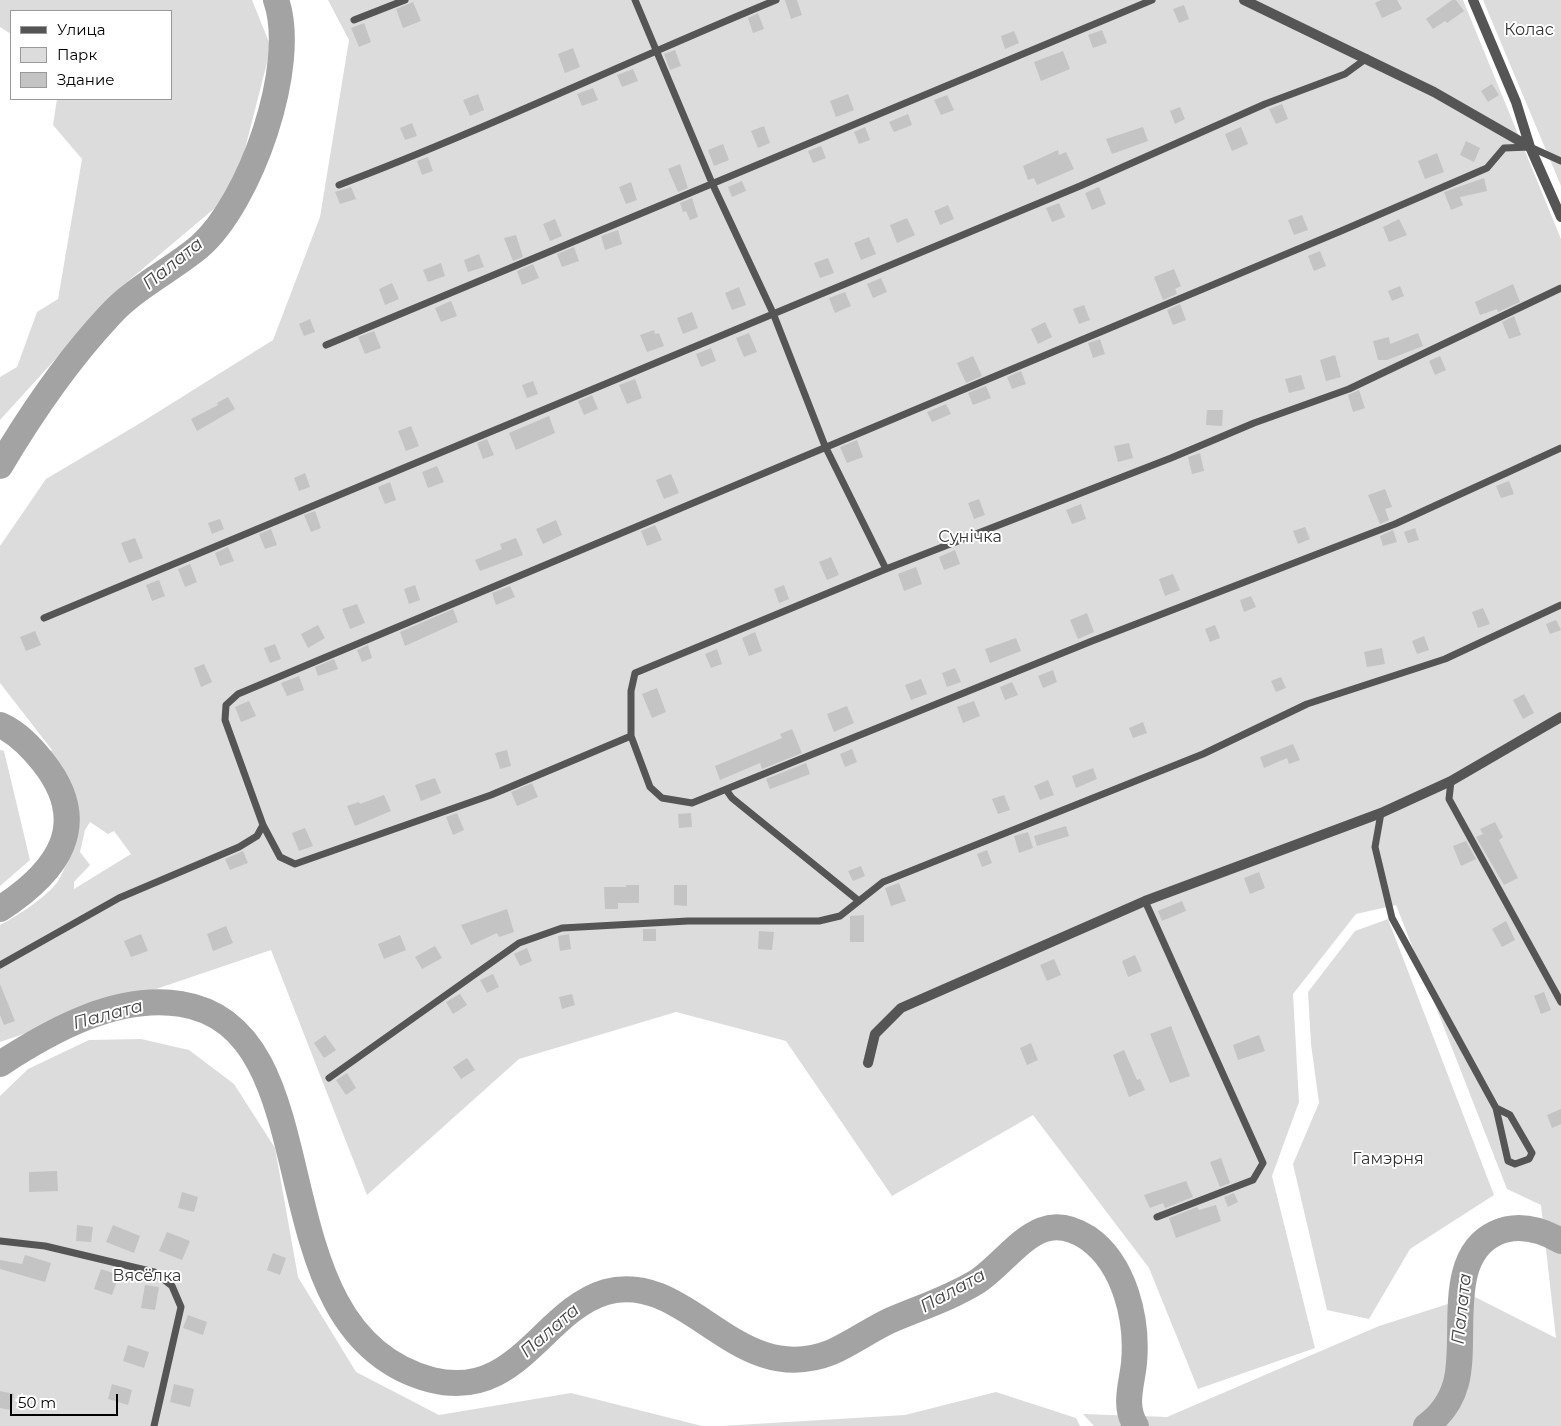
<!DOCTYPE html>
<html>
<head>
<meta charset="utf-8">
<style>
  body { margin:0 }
  #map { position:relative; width:1561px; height:1426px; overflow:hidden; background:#fff; font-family:Montserrat,sans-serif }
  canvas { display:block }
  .legend { position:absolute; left:10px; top:10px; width:162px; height:90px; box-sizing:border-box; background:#fff; border:1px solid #999; margin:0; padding:6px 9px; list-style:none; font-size:15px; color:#000 }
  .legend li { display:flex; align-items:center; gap:10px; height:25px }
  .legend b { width:25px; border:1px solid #999 }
  .scale { position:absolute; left:10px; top:1394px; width:108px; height:22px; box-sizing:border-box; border:2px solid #000; border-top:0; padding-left:6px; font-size:15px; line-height:18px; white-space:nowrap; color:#000; -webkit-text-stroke:4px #fff; paint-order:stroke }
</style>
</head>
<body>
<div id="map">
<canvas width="1561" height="1426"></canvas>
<ul class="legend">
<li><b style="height:6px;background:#555"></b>Улица</li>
<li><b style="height:14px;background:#dcdcdc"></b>Парк</li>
<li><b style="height:14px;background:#c4c4c4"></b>Здание</li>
</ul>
<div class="scale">50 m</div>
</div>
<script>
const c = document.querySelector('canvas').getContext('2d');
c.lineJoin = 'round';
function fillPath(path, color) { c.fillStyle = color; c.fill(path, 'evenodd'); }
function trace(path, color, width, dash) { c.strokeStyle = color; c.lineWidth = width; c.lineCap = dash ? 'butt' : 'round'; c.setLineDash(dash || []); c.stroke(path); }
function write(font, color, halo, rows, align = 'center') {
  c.font = font + ' Montserrat,sans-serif'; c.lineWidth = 4; c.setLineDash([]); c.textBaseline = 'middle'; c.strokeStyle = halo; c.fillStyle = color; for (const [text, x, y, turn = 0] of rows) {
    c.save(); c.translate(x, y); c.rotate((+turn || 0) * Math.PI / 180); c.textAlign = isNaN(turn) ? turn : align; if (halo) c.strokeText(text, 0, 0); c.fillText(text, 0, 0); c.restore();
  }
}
const green = new Path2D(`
  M0,0H252L271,47L234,192L121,287L0,420V377L17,367L37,312L58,299L82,159L53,125L57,99H171V11H11V34L0,27Z
  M328,0H1463L1561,239V1426H1094L1083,1414L1167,1417L1379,1326L1473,1296L1556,1338L1541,1205L1507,1189L1396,905L1356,914L1293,994L1299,1102L1272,1176L1315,1348L1198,1389L1149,1268L1033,1115L892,1196L786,1041L676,1012L519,1059L367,1195L271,950L0,1042V925C16,917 48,896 58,881C73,856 84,816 70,788C63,776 53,765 45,754L52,750L0,683V546L46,479L142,422L273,340L320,217L349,40ZM90,822L108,834L114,831L131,854L74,889V882L90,865L80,852L85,830Z
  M1483,0H1561V186Z
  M0,750L4,751L30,860L0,886Z
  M1388,919L1494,1195L1410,1249L1369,1319L1327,1310L1293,1164L1319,1103L1311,1044L1308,992L1355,931Z
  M141,1039L189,1050L234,1084L275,1148L298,1277L356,1372L439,1415L571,1393L702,1426H0V1096L28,1069L89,1040Z
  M996,1392L1076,1418L1080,1426H721L905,1415Z`);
const river = new Path2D(`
  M0,466C32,412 66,362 109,316C134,288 170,271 199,247C250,203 299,65 276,0
  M0,725C18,733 31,747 43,762C93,825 57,872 0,909
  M0,1064C52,1030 117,994 181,1004C339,1029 249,1332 432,1380C517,1401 542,1311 606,1292C688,1269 736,1391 832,1352C852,1343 870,1330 889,1321C919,1308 951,1298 978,1281C999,1267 1019,1239 1042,1230C1058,1224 1074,1229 1088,1238C1125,1264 1138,1320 1134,1363C1132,1384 1123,1406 1136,1426
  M1426,1426C1440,1416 1451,1401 1456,1383C1468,1338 1444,1257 1496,1233C1518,1223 1540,1229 1561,1241`);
const building = new Path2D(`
  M785,0H797L802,15L791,19Z
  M1381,0H1397L1402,9L1382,18L1375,3Z
  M1452,0H1456L1464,11L1447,23L1445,21L1433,29L1426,19Z
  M413,2L421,21L403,28L396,9Z
  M1184,5L1189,19L1179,23L1173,9Z
  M758,13L764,29L753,33L748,18Z
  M364,23L371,42L359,47L351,28Z
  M1102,30L1107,43L1093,48L1088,35Z
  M1014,31L1019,43L1005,49L1001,36Z
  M573,48L580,67L565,73L558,54Z
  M675,50L681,66L670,70L664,54Z
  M1063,51L1070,69L1041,81L1034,62Z
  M633,69L638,81L622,87L617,75Z
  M1492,84L1499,95L1488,102L1481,91Z
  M593,88L598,100L582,106L577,94Z
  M478,94L484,110L470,116L463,100Z
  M848,94L854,110L836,117L830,101Z
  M947,95L954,110L941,115L934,100Z
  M1282,104L1288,119L1276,124L1269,109Z
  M1180,107L1185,119L1175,124L1170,111Z
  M908,114L912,125L894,132L889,122Z
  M412,123L417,136L405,140L400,128Z
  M764,126L770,143L758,148L751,131Z
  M865,127L870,140L859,144L854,132Z
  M1143,127L1148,141L1112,154L1106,139Z
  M1241,127L1248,144L1232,151L1225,134Z
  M1466,141L1480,148L1474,162L1460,155Z
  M723,144L729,160L714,166L708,150Z
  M821,146L826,158L813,163L808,151Z
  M1058,150L1059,155L1066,152L1074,169L1037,185L1034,178L1028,180L1023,166Z
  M1437,153L1444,172L1425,179L1418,161Z
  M428,157L433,171L422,175L417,161Z
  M680,164L688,188L678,192L668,169Z
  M1484,178L1487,191L1460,197L1463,205L1451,210L1444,192Z
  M742,181L746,191L732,197L728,187Z
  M631,182L637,200L626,204L619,187Z
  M351,187L356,199L340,204L335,192Z
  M1099,187L1106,204L1092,210L1085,193Z
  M692,198L698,217L690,220L686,211L683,212L680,203Z
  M1059,203L1065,217L1052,222L1046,208Z
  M948,205L954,219L940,225L934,211Z
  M1302,215L1308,230L1294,235L1288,220Z
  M907,218L915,235L897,243L890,225Z
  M555,219L562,236L550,241L543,224Z
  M1399,219L1407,235L1389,242L1383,227Z
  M618,230L622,244L605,250L601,236Z
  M516,235L523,257L513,261L504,238Z
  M869,237L876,254L861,260L854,243Z
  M574,247L579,261L562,267L557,254Z
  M1320,251L1326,266L1314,271L1308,256Z
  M479,254L484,267L468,272L464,260Z
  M828,258L834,273L820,278L814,263Z
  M441,263L445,276L428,282L423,270Z
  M533,264L539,278L522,285L517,271Z
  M1174,269L1181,286L1175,289L1177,294L1163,300L1154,277Z
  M881,278L887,292L873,298L867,284Z
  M392,283L399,299L385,305L379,289Z
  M1513,284L1520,302L1498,312L1497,309L1480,315L1475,302Z
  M1400,286L1404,296L1392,301L1388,291Z
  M739,287L746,305L732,310L725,293Z
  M845,292L851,306L835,313L829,298Z
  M451,301L457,316L441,322L435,308Z
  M1180,304L1186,320L1173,325L1167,310Z
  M1084,305L1090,320L1079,324L1073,309Z
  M692,312L698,328L683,334L677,318Z
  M1514,316L1521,335L1509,339L1502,322Z
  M310,319L315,332L304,336L299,324Z
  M1045,322L1052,337L1038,344L1031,329Z
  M654,330L655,334L659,333L664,346L647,352L640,335Z
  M374,331L381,348L365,354L358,337Z
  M749,333L757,352L744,357L736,338Z
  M1418,333L1423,346L1387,360H1378L1373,341L1389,337L1390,344Z
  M1100,339L1105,354L1093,358L1088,343Z
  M711,348L716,361L701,367L696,354Z
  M1335,355L1341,377L1326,381L1320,360Z
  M973,356L982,376L966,383L957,363Z
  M1440,356L1446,370L1435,375L1429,361Z
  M1021,371L1026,384L1012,389L1007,377Z
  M1301,375L1305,389L1289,393L1285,379Z
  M635,379L642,398L627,404L619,385Z
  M533,381L538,394L527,398L522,385Z
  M986,386L991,398L973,405L968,393Z
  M1359,390L1365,408L1353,412L1348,395Z
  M592,395L598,409L584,415L578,401Z
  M228,397L235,409L197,431L191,419L218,405L217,403Z
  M946,404L951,414L932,422L927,412Z
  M1207,410H1223L1222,426L1206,425Z
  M549,416L555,433L516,450L509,433Z
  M411,426L419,446L406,451L398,431Z
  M487,439L494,455L483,459L477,443Z
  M857,440L863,457L847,463L840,447Z
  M1129,443L1133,458L1118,462L1114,446Z
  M1200,453L1204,471L1192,474L1188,457Z
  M437,466L444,482L428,488L422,472Z
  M305,473L310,487L299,491L294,478Z
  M671,474L679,493L664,499L656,480Z
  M1509,481L1514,494L1501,498L1496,486Z
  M390,482L396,500L385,504L378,487Z
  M1385,489L1392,507L1385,509L1389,520L1380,524L1368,495Z
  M979,499L985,515L974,519L968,503Z
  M1081,504L1086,519L1072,524L1066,510Z
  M315,511L321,528L311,532L304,515Z
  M220,519L224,529L212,534L208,523Z
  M556,520L562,535L543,544L536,529Z
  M655,525L662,540L647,546L641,531Z
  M1305,527L1310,539L1298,544L1293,531Z
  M1415,528L1419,540L1408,543L1404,532Z
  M271,529L277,545L265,549L259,534Z
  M1393,530L1397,542L1383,546L1380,536Z
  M135,538L143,558L129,563L121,543Z
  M516,538L523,555L480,571L475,560L502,549L500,544Z
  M228,547L234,561L220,566L215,553Z
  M955,550L960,564L944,570L939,557Z
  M831,557L839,575L827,580L819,562Z
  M190,564L197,582L185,587L178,569Z
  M916,567L922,584L904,591L898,574Z
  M1173,574L1180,590L1165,596L1159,579Z
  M159,580L165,596L152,601L146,585Z
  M415,585L420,600L409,604L404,589Z
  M784,585L789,599L779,603L774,589Z
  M510,586L515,597L496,605L492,593Z
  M1251,596L1256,607L1244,612L1240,600Z
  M357,604L365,623L350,629L342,609Z
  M1483,608L1490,624L1478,628L1472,612Z
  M453,609L458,622L405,646L400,632Z
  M1087,613L1094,632L1078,639L1070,620Z
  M1556,620L1561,630L1550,634L1546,624Z
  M318,625L325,638L308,648L301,634Z
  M1215,625L1220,638L1210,642L1205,629Z
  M35,631L41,645L26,651L20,637Z
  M755,632L762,651L749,656L742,638Z
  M1424,636L1429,650L1417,654L1412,641Z
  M1016,638L1021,651L990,663L985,649Z
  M275,644L281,659L270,663L264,648Z
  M368,645L372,658L362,662L357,650Z
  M1382,648L1385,664L1367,667L1364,652Z
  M717,649L722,664L711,668L705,654Z
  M334,659L338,669L318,676L315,667Z
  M204,664L212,682L201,687L194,668Z
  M955,668L961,682L947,687L942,673Z
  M1053,670L1057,682L1043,688L1038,676Z
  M299,676L304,690L287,696L281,683Z
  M1281,677L1286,688L1276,692L1271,681Z
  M921,679L927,694L911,700L905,685Z
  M1012,682L1018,695L1005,700L1000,687Z
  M657,688L666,712L652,718L642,694Z
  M1524,694L1534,713L1523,719L1513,700Z
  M249,701L256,716L241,722L235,707Z
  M974,701L980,716L963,723L957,707Z
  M847,706L854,723L834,732L827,714Z
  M1143,722L1147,733L1133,738L1129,728Z
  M792,729L802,753L762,769L760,763L720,780L715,766L782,738L780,734Z
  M1293,744L1300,760L1289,764L1287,758L1264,768L1260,757Z
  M852,749L857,762L845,767L840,754Z
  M507,750L511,766L500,769L495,753Z
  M806,763L810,774L770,789L766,779Z
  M1093,768L1097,779L1076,788L1072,776Z
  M435,778L441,793L421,801L415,785Z
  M1048,780L1054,795L1040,800L1034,786Z
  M532,783L538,797L517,806L511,792Z
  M384,795L391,811L355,826L347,806L359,802L360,804Z
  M1004,795L1010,810L998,814L992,799Z
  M457,813L464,830L453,835L446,817Z
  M691,813L692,827L679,828L678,814Z
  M1495,822L1503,837L1499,840L1518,878L1504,885L1476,837L1483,834L1480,829Z
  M1066,826L1069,836L1037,846L1034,836Z
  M305,828L313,846L299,851L292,833Z
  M1028,832L1033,848L1019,853L1014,836Z
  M1466,841L1476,859L1461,866L1453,846Z
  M987,850L992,863L982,867L977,854Z
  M243,851L248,863L230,870L225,859Z
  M861,866L865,876L853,881L848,871Z
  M1259,872L1265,888L1250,894L1244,878Z
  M899,883L906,901L891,906L885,888Z
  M626,885H639V903H618V909H605L604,887H626Z
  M674,885H687V906L674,905Z
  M1182,901L1186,911L1162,921L1158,911Z
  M507,909L514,932L499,937L497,933L471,945L461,925Z
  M864,915V942H850V916Z
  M1506,921L1515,940L1502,947L1492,929Z
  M226,926L233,943L213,951L207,934Z
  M643,929H656V941H643Z
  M759,931L774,932L772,950L758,949Z
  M141,934L148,951L131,957L124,941Z
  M569,934L571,949L560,951L558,936Z
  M400,935L406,950L384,959L378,944Z
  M435,946L442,958L422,969L415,957Z
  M527,948L532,961L520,966L514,954Z
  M1135,955L1142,971L1128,977L1122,961Z
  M1054,959L1061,975L1047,981L1040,965Z
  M493,974L499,987L487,993L480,980Z
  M0,984L15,1021L4,1025L0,1015Z
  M1544,992L1551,1010L1541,1014L1534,996Z
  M460,994L467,1005L453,1014L446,1002Z
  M572,994L575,1005L562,1009L559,997Z
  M1171,1026L1190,1076L1170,1083L1150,1034Z
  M325,1035L336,1050L324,1058L314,1043Z
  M1259,1035L1265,1051L1238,1060L1233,1045Z
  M1031,1043L1038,1060L1027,1065L1020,1048Z
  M1124,1050L1137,1080L1140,1079L1145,1090L1129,1097L1113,1055Z
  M467,1058L475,1070L461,1079L453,1067Z
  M347,1073L356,1088L346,1095L336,1080Z
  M1561,1109V1124L1552,1128L1547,1115Z
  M1221,1158L1230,1183L1220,1187L1210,1162Z
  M57,1171L58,1191L29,1192V1172Z
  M1186,1181L1193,1197L1165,1208L1163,1203L1150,1208L1144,1195Z
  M182,1192L198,1197L194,1212L178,1208Z
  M1234,1193L1238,1202L1228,1207L1224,1197Z
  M1216,1205L1221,1221L1176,1238L1169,1218L1197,1207L1199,1210Z
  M77,1225L93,1227L91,1242L76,1241Z
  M113,1225L140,1236L134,1253L106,1242Z
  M167,1232L190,1241L182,1260L159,1251Z
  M273,1253L286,1258L280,1275L267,1270Z
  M25,1255L51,1263L45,1282L0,1269V1260L22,1264Z
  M101,1269L119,1275L112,1295L94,1289Z
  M145,1285L159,1287L155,1310L141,1308Z
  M188,1315L207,1322L203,1335L183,1328Z
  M128,1345L149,1352L144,1368L123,1361Z
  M112,1384L132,1390L128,1405L108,1399Z
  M174,1384L194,1389L190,1407L170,1402Z
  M0,1391L14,1394L11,1410L0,1408Z`);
const service = new Path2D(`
  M635,0L712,183L773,313L825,446L886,569
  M354,20L405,0
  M339,185C487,129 630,60 776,0
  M326,345L1152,0
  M44,618L1080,186L1265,104L1345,74L1367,58
  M631,736L650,787L662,798L692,803L1092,641L1395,524L1561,448
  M1451,781L1449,799L1561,1002
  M727,791L732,798L859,901
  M1381,813L1375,847L1392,918L1496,1108L1508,1161L1515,1164L1529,1159L1532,1153L1510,1115L1496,1108
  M263,825L280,857L295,864L491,795L631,736V691L635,673L886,569L1171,458L1254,423L1349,389L1561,288
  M1145,901L1263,1163L1253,1180L1157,1217
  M0,965L119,898L239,847L257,836L263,825L225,720L226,705L238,694L1341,231L1487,168L1504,148L1530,147L1561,161
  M329,1078L519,943L562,928L688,921H819L840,916L883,882L1203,754L1307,704L1445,659L1561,605
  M0,1241L45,1246L154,1272L172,1286L181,1307L154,1426`);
const minor = new Path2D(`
  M1244,0L1434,92L1530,147
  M1473,0L1516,102L1530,147L1561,217
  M868,1063L875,1034L901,1008L1145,901L1381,813L1451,781L1561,717`);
const parkNames = [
  ["Колас",1529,30],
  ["Сунічка",970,537],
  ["Гамэрня",1388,1159],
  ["Вясёлка",147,1276]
];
const waterNames = [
  ["Палата",173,264,-39],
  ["Палата",108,1015,-15],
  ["Палата",953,1291,-29],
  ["Палата",1462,1309,-84],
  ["Палата",550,1331,-41]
];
fillPath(green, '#dcdcdc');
trace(river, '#a3a3a3', 26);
fillPath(building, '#c4c4c4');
trace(service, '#555', 7);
trace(minor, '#555', 10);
write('16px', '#333', '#fff', parkNames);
write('italic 18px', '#444', '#fff', waterNames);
</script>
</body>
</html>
